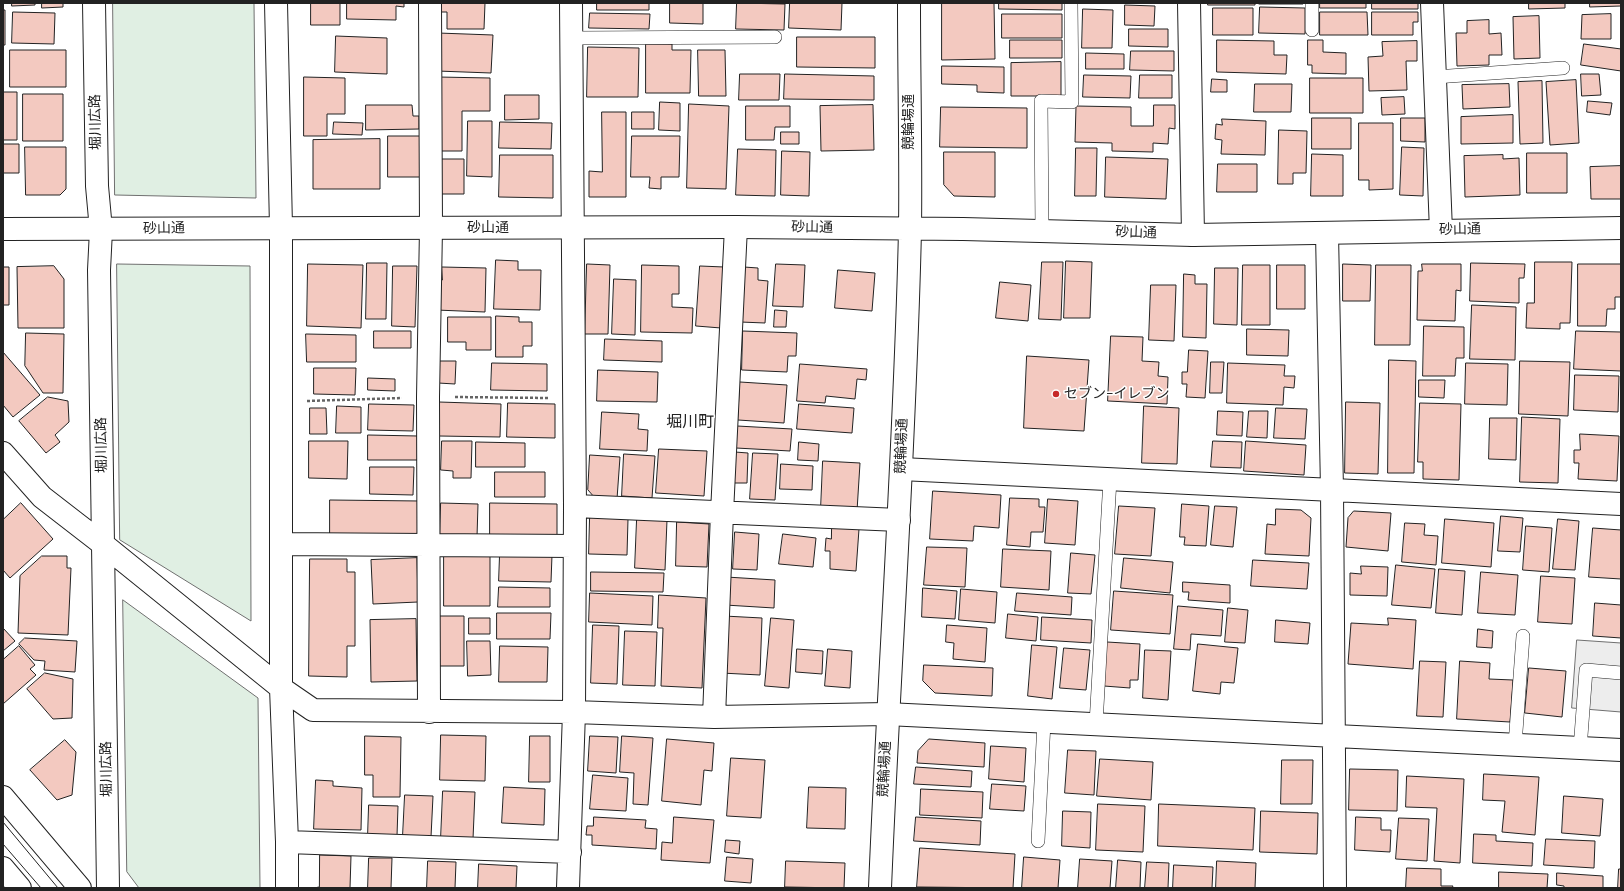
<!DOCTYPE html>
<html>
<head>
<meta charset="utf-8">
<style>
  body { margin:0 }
  #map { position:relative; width:1624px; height:891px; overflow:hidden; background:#fff; font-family:"DM Sans",sans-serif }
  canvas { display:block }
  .frame { position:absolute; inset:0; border:4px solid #222; pointer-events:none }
</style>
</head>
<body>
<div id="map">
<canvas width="1624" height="891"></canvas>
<div class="frame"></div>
</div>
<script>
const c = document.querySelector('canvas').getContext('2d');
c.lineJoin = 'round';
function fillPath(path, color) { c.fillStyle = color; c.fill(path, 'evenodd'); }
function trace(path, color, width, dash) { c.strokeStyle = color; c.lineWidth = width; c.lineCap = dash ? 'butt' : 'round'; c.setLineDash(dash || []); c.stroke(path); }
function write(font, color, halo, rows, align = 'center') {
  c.font = font + ' "DM Sans","Noto Sans JP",sans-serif'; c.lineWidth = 3; c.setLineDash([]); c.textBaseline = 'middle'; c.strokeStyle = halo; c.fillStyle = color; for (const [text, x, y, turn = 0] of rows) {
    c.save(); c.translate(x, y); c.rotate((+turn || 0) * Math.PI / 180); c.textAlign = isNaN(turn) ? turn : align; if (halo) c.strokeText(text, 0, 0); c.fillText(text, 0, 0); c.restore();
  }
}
const green = new Path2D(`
  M113,3H254L256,198L115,195Z
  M117,264L250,266L251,621L120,540Z
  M123,600L258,698L260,888H139L127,872Z`);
const parking = new Path2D(`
  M1577,640L1621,643V712L1572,708Z`);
const building = new Path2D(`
  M12,3H35V5L12,6Z
  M42,3H63V7L42,8Z
  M311,3H340V25H311Z
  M347,3H404V7L396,6V20L347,19Z
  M441,3H485L484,29H447V12H441Z
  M597,3H649V10H597Z
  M670,3H703V24L670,23Z
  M737,3L785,4L784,30L736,29Z
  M790,3H842L841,30L789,28Z
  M942,3H994L995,59L942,60Z
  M999,3H1062V10L999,9Z
  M1208,3H1255V5H1208Z
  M1259,3H1303V4H1259Z
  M1320,3H1366V8H1320Z
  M1372,3H1418V9H1372Z
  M1529,3H1565V8L1529,9Z
  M1590,3H1621V6L1590,7Z
  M1125,5L1155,6L1154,26L1125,25Z
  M1260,7L1305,8V34L1259,33Z
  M1213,8H1253V35H1213Z
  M1083,9L1113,10L1112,48H1082Z
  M3,10H5V45H3Z
  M13,12L55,13L54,44L12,43Z
  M1320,12H1367L1368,35H1320Z
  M1372,12H1418V22H1413V35H1372Z
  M590,13L650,14L649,29L589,28Z
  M1002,14H1062V38H1002Z
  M1611,14V39H1581L1582,15Z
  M1539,16L1540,58L1514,59L1513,17Z
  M1489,20V34L1501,33L1502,55H1489V65L1457,66L1456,33H1467V21Z
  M1129,29H1168V47L1129,46Z
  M438,33L493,35L491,73L437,71Z
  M336,36L387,38V74L335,72Z
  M797,37H875V68L797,67Z
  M1010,40H1062V58H1010Z
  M1217,40L1274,41V55H1287L1286,74L1217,72Z
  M1308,40H1323V52L1346,53V74L1312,73V65H1308Z
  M1417,41V61H1406L1407,90L1369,91L1368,57L1383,56L1382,42Z
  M646,44H672V50H691L690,93H646Z
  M1584,44L1621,49V71L1581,65Z
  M588,47L639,48L638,97H587Z
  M10,50H66V87H10Z
  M698,50H725L726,96H699Z
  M1131,51H1174V71L1130,70Z
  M1086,53L1124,54V69H1086Z
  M1061,62V96H1011V63Z
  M942,66L1004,67V93L977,92V85L942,84Z
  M740,74H780L779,100H739Z
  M785,74L874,76V100L784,99Z
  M1581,74H1599L1601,95L1582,96Z
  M1084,75L1131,76L1130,98L1083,97Z
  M1140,75H1172V98H1139Z
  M304,77L345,78V114H327V136H304Z
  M438,77L490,78V111H462V151H438Z
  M1310,78H1363V113H1310Z
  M1212,79L1227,80V92H1211Z
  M1576,80L1579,143L1550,145L1546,82Z
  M1542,81L1543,143L1520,144L1518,82Z
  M1255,84H1292L1291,112H1254Z
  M1509,84L1510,107L1463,109L1462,85Z
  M3,92H17V140H3Z
  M23,94H63V141H23Z
  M505,95H539V119L505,120Z
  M1404,97L1405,114L1382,115L1381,98Z
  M1588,101L1612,103L1610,115L1587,112Z
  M660,102L680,103V131L659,130Z
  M689,104L729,106L726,189L687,188Z
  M366,105H412L413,116H419V129L366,130Z
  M873,105L874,150L821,151L820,106Z
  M1154,105H1175V129L1169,128L1168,144L1153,143V152L1112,151V143L1075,142L1076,106L1131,107V126H1153Z
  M746,106H790V127H775L774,140H746Z
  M941,107L1027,108V148L940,147Z
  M602,112H626V197H589V171L602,172Z
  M632,112H654V129H632Z
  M1513,115V143L1461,144V117Z
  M1312,118H1351V149H1312Z
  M1401,118H1425V142L1401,141Z
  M1222,119L1266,121L1265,155L1221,154L1222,140L1215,139L1216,124L1222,125Z
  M468,121H492V177L467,176Z
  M334,122L363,123L362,135L333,134Z
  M500,122L552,123L551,149L499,148Z
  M1359,123H1393V189L1369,190V180H1359Z
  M1279,130L1307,131L1306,173H1293V184H1278Z
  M781,132H799V144H781Z
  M388,136H421V177H388Z
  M632,136H680L679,177H661V189L649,188L650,177H631Z
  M380,139V189H313V140Z
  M3,144H19V173H3Z
  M25,147H66V189L60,195H26Z
  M1402,147L1424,148L1423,196L1400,195Z
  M1076,148H1097L1096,196H1075Z
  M738,149L776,150L775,196L736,195Z
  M782,151L810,152L809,196L781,195Z
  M944,152H995V197L954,196L944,185Z
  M1527,153H1567V193H1527Z
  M1312,154L1343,155V196H1311Z
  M500,155H553V198L499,197Z
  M1503,155V159L1519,158L1520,195L1465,197L1464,156Z
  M1106,157L1168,159L1166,199L1105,197Z
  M437,159H464V194H438Z
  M1218,164H1257V192H1217Z
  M1621,166V199H1591L1590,167Z
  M496,260L518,261V270H541L540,310L494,309Z
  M1066,261L1092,262L1090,318H1064Z
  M1042,262H1063L1061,320L1039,319Z
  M1535,262H1572L1570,323H1560V329L1526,328L1527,303H1534Z
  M367,263H387L386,319H366Z
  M1471,263L1525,264L1524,278H1519V303L1470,301Z
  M308,264L363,265L361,328L307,326Z
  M587,264L610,265L608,334H585Z
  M776,264L805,265L803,307L773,306Z
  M1343,264L1371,265L1370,301H1343Z
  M1422,264H1461V291L1456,290L1455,321L1417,320L1418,271H1422Z
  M1578,264H1621V297H1615V309H1607L1606,326H1578Z
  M642,265L679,266V294H672V307L693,308L692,333L641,332Z
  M1243,265H1270V325H1242Z
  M1277,265H1305V309H1277Z
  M1376,265H1411L1410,345H1375Z
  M54,266L64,279V328H18L17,267Z
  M393,266H417L415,327L392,326Z
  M700,266L724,267L721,328L696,326Z
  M3,267H9V305H3Z
  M442,267L486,268L485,312L436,310V280H442Z
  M744,267L758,268V280L768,281L765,323L740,322Z
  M1215,268H1238L1237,325L1214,324Z
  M838,270L875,273L872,311L835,308Z
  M1184,274L1195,275V284H1207L1206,338L1183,337Z
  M614,279L636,280L635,335L612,334Z
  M1000,282L1031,285L1028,321L996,318Z
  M1151,285H1176L1174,341L1149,340Z
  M1472,305L1516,307L1515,360L1470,359Z
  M775,310L787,311L786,327H774Z
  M496,316L519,317V322H532V346H523V357H496Z
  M448,317H491V350H466V342H448Z
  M1424,326L1464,327V358H1456L1455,376H1423Z
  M1247,329L1289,330L1288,356L1247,355Z
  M374,331H411V348H374Z
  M743,331L797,333L796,356H788L787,372L742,370Z
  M1576,331L1621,332V371L1574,369Z
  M26,333L64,334L63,393H43L25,366Z
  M306,334L356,335V362H307Z
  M1111,336L1143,337L1142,361L1159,362L1158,376L1168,377L1167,404L1108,401Z
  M605,339L662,341V362L604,360Z
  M1189,350L1208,351L1205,398L1186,397L1187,384H1182V372H1187Z
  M3,352L40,395L13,417L3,405Z
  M1027,356L1089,360L1084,431L1024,428Z
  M1389,360L1416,361L1414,473H1388Z
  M438,361H456L455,384L438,383Z
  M1520,361L1570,362L1568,416L1519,414Z
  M1211,362H1224L1222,393H1210Z
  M492,363L547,364V391L491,390Z
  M1228,363L1285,365L1284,376H1295L1294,388L1284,387L1283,405L1227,403Z
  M1466,363L1508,364L1507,405L1465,404Z
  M800,364L867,369L866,380L857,379L855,399L826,396L825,403L797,401Z
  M314,368H356L355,395L314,394Z
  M598,370L658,372L657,402L597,401Z
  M1575,375L1619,376L1618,412L1574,410Z
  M368,378L395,379V391L368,390Z
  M1419,380H1445L1444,398L1419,397Z
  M740,382L787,385L784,423L738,420Z
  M48,397L68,401L69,422L55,435L60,442L46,453L19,421Z
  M439,402L501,404L500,437L439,436Z
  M1346,402L1380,403L1378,474L1345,473Z
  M508,403L555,404V438L507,437Z
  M1420,403L1461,404L1459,480L1423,479V462H1418Z
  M369,404L414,405L413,431L368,430Z
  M799,404L854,408L852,433L797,429Z
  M337,406L361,407V433H336Z
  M1144,406L1179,408L1177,464L1142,463Z
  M310,408H326L327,434H310Z
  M1276,408L1307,409L1305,439L1274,438Z
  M1218,411L1243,412L1242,436L1217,435Z
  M1249,411H1268L1267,438L1247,437Z
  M602,412L639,414L638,429L648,430L647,451L600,449Z
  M1522,417L1560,419L1558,483L1520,482Z
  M1490,418H1517L1516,460L1489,459Z
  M737,426L792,429L790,451L736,448Z
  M1580,434L1619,436L1617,481L1578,479L1579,463H1574V450H1580Z
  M368,435L418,436V460H368Z
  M309,441H348L347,479L309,478Z
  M442,441H472L471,478H453V471L441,470Z
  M1213,441L1242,442L1241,468L1211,467Z
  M1246,441L1306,445L1304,475L1244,471Z
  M476,442L525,443V467H476Z
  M799,442L819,444L818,461L798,460Z
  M659,449L707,451L704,496L656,493Z
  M735,452L748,453L747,483H733Z
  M753,453L778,454L775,500L750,499Z
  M624,454L655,456L652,498L622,496Z
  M590,455L620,457L617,499L595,498L588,490Z
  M823,461L860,463L857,511L821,508Z
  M781,464L813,466L812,490L780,489Z
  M370,467H414L413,495L370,494Z
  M495,472H545V497H495Z
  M933,491L1001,495L999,528L974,526L973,541L930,539Z
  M1010,498L1039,499V507H1045L1043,532H1031L1030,547L1007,545Z
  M1048,499L1078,501L1075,545L1045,543Z
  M330,500L420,501V538L330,537Z
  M21,503L53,539L10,578L3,570V520Z
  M441,503L478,504L477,537L440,536Z
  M490,503L557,504V537L490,536Z
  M1182,504L1209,506L1206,546L1184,545L1185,537H1180Z
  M1119,506L1155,508L1151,556L1115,554Z
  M1215,506L1237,507L1233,547L1211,545Z
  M1276,509L1301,510L1311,518L1309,556L1265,554L1267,524L1275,525Z
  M1354,511L1391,513L1388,551L1346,547L1348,518Z
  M1501,516L1523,518L1520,552L1498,551Z
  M590,517L628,519L627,555L589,554Z
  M637,519L667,520L665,570L635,568Z
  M1445,519L1494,523L1491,567L1442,563Z
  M1558,519L1579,521L1575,570L1553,569Z
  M677,522L709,524L707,567L676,566Z
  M1405,523L1425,524L1424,535L1438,536L1436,565L1402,562Z
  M1526,526L1552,528L1549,572L1523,570Z
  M832,527L859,529L856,571L830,569V551H825L826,538L831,539Z
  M1593,528L1621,530V579L1589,577Z
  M735,532L759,534L757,570L733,569Z
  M783,534L816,538L813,567L779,564Z
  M927,547L967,548L965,587L924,585Z
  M1003,549L1051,551L1049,590L1001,587Z
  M1071,553L1095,555L1091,594L1068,593Z
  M444,554H490V606H444Z
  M500,554L552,555L551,582L499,581Z
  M42,556H67V568H71L68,635L18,633L20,576Z
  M417,558L418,602L373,604L371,560Z
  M1124,558L1173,562L1170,593L1121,588Z
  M310,559H347V572H355V646H347V677L309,676Z
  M1253,560L1309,563L1307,589L1251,586Z
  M1396,565L1435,569L1431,608L1392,605Z
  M1361,566L1388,567L1387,596L1350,595V573L1361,574Z
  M1439,569L1465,571L1462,615L1436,613Z
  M591,572L664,573L663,592L591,591Z
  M1481,572L1518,575L1515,615L1478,613Z
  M1541,576L1575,578L1572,624L1538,622Z
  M726,577L775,580L774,608L725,605Z
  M1183,582L1230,585V603L1188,600L1189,592H1183Z
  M499,587L550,588V607H498Z
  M923,588L957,591L955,619L922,617Z
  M961,589L997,592L995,623L959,620Z
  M1114,591L1173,595L1170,634L1111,630Z
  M590,593L653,596L652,625L589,622Z
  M1017,593L1072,597L1071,615L1015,611Z
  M659,595L706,598L702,688L661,686L663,628H658Z
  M1595,603L1621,605V638L1593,636Z
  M1178,606L1223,610L1221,636L1191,634L1190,650L1174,649Z
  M1228,608L1248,610L1245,643L1225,642Z
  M497,613H551L550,639H497Z
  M1008,614L1038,617L1036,641L1006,638Z
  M439,616H464V666H439Z
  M724,616L762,618L760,675L721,673Z
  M1042,617L1092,620L1091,643L1041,640Z
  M469,618H490V634H469Z
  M771,618L794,620L789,688L765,686Z
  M1388,618L1416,620L1413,669L1348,664L1351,623L1388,625Z
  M416,619L417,681L371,682L370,620Z
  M1276,620L1310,623L1308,644L1275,642Z
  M593,625L619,626L617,684L591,683Z
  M947,625L987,628L985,662L953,659L954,643L946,642Z
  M3,628L15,641L3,651Z
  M1478,629L1493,631L1492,648L1477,647Z
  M625,631L657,632L655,686L623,685Z
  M25,638L77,641L75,672L44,670L45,661L34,660L19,644Z
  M467,641H490L491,675L468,676Z
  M1107,642L1140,644L1138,680H1130V688L1104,686Z
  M1198,644L1238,648L1234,683L1221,682L1220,694L1193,691Z
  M1032,645L1057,647L1052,699L1028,696Z
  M19,646L35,665L30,669L36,675L3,704V660Z
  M500,646L548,647L547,682H499Z
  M1064,648L1090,650L1086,690L1060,688Z
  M797,649L823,651L822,674L796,672Z
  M828,649L852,651L850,688L825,686Z
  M1145,650L1171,651L1168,700L1143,698Z
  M1420,661L1446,662L1443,717L1417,716Z
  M1460,661L1490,663L1489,679L1513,680L1510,722L1457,719Z
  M924,665L993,668L992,696L935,693L923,681Z
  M1529,668L1566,671L1562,717L1525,713Z
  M45,673L73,679L72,718L53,719L27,689Z
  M441,735L486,736L485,781L440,780Z
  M365,736L401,737L400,797H373V775H365Z
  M530,736H550V782H529Z
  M590,736L618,737L616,773L588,771Z
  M622,736L653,738L648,805L633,804L634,773L620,772Z
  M667,739L714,743L712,771L704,770L701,805L662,801Z
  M929,739L985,743L984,767L917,763L918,751Z
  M65,740L76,752L72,795L57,800L30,770Z
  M991,746L1026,748L1024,782L989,779Z
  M1068,750L1096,751L1094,795L1065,793Z
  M731,758L765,760L761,818L727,816Z
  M1100,759L1153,762L1151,800L1097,796Z
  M1282,760H1313L1312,804H1281Z
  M916,767L972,771L971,787L914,784Z
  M1350,769L1398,770L1397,811L1349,810Z
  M1484,774L1539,777L1535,835L1502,832L1505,801L1483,800Z
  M593,775L628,778L626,811L590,809Z
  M1407,776L1464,779L1460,863L1434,861L1437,808L1406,807Z
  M316,780L333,781V786L362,788L361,830L314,829Z
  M992,784L1026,786L1024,811L990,809Z
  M504,787L545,789L544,825L502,823Z
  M809,787L846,788L845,829L807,828Z
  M921,789L983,792L982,818L920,815Z
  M443,791L475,792L473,839L441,838Z
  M405,795L433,796L431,837L403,835Z
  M1564,796L1603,799L1600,836L1562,833Z
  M1098,804L1145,806L1143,852L1096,850Z
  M1159,804L1255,808L1253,850L1158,846Z
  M369,805L398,806L397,836L368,835Z
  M1063,811L1091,812L1090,848L1062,846Z
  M1261,811L1318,813L1317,854L1260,852Z
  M594,817L646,820L645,828L657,829L656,849L592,845V835H586L587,826H593Z
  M674,817L714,820L710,863L661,860L662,842L672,843Z
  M916,817L981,821L980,845L914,841Z
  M1356,817L1381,818V830H1391L1390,852L1355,850Z
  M1399,818L1429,819L1427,861L1396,859Z
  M1474,834L1496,835V841L1533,843L1532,866L1473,863Z
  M1546,839L1595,841L1594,868L1544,865Z
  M726,840L740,841L739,854L725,852Z
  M920,848L1015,854L1013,888L917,887Z
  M320,855L351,856L350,888H314L319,887Z
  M727,857L753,859L751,883L725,881Z
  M1024,857L1060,860L1058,888H1022Z
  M369,858H392L391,888H368Z
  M1080,859L1112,861L1110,888H1078Z
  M1118,860L1141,862L1140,888H1116Z
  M428,861L456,862L455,888H427Z
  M786,861L845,863L844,888L785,887Z
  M1217,861L1256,863L1255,888H1216Z
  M1147,862L1169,863L1168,888H1145Z
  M479,864L517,866L516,888H478Z
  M1174,865L1213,867L1212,888H1173Z
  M1407,868L1441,869V886H1453L1452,888H1406Z
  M1619,869H1621V888H1618Z
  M1499,872L1548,874L1547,888H1499Z
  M1557,873L1603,876V888H1564V886L1557,885Z`);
const path = new Path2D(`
  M455,397L548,398
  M307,401L402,398`);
const service = new Path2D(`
  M1312,3V30
  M572,38L775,37
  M1435,77L1563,68
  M1042,231L1041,101L1072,102L1071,3
  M1096,724L1110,479
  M1515,745L1523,636
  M1580,749L1586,670L1621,673
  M1038,841L1044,722`);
const minor = new Path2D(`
  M94,3L97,186L101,230L99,270L108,888
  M276,3L281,227V688L287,842V888
  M1189,3L1193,235
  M1432,3L1441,231
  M1327,233L1332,490L1335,888
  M3,453L42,497L104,545L281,688L313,710L574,712L714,717L887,714L1621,750
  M901,469L1621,504
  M575,506L899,520
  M281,544L574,546
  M429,712L428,397L431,228L430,3
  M714,717L722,513L736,227
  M287,842L570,852
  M568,888L574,712L575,506L571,3`);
const tertiary = new Path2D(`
  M3,229L736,227L963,229L1193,235L1621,228
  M880,888C889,669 905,450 910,230C911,154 909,79 909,3`);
const primary = new Path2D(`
  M3,797L80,888
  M3,868L20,888`);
const tram = new Path2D(`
  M3,822L58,888
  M3,844L41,888`);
const markers = [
  [1056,394,4,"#c62828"]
];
const streetNames = [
  ["堀川広路",96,122,-91],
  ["競輪場通",909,122,-90],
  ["砂山通",488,228],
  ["砂山通",812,228,1],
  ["砂山通",164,229,-1],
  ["砂山通",1460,230,-1],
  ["砂山通",1136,233,2],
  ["堀川広路",102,445,-91],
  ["競輪場通",902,446,-88],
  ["堀川広路",107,769,-91],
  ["競輪場通",885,769,-87]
];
const poiNames = [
  ["セブン-イレブン",1064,394]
];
const quarterNames = [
  ["堀川町",690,423]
];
fillPath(green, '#e0efe3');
trace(green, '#6f6f6f', 1);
fillPath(parking, '#ededed');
trace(parking, '#6f6f6f', 1);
fillPath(building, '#f3c9c0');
trace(building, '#222', 1);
trace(service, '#222', 14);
trace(minor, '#222', 24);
trace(tertiary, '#222', 24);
trace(primary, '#222', 24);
trace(path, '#646464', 2.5, [3, 2]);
trace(service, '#fff', 13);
trace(minor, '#fff', 22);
trace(tertiary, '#fff', 22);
trace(primary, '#fff', 22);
trace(tram, '#222', 1);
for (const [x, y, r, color] of markers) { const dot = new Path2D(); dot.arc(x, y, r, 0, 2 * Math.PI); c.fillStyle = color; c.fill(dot); trace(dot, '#fff', 1.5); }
write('14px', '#222', '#fff', streetNames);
write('14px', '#222', '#fff', poiNames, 'left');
write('16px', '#222', '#fff', quarterNames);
</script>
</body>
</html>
